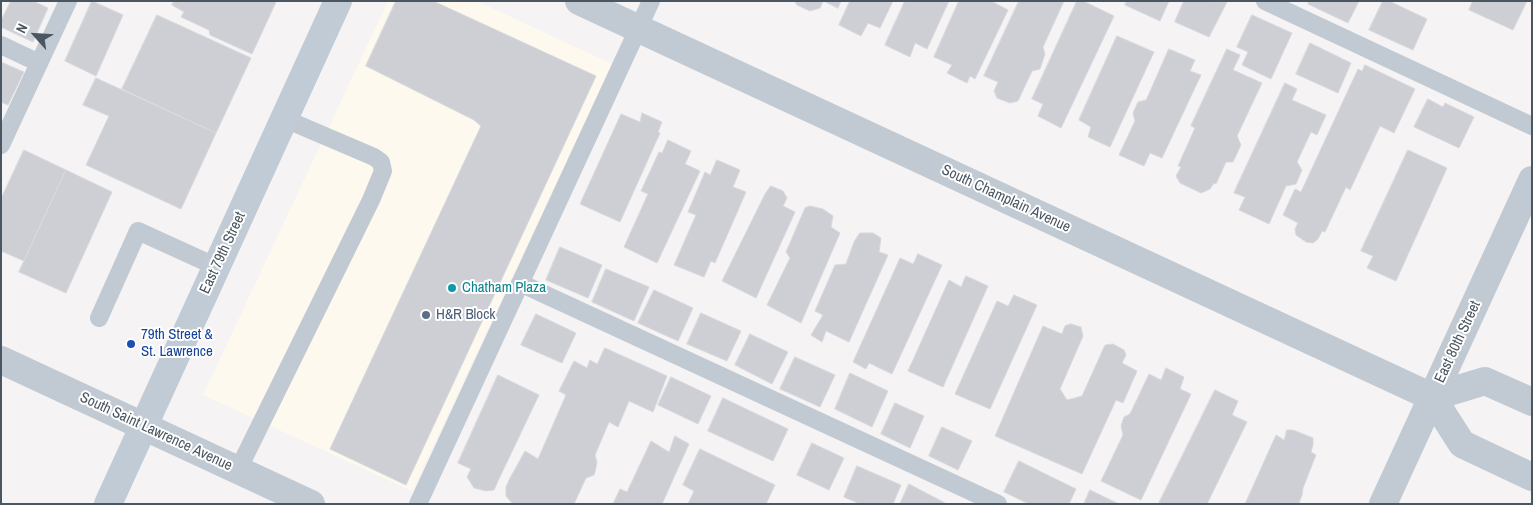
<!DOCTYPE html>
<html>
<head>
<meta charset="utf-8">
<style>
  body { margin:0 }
  #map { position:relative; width:1533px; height:505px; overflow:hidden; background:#f5f3f3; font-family:"Archivo Narrow",sans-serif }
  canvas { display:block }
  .frame { position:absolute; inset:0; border:2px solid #4a5661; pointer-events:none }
  .north { position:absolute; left:10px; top:10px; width:50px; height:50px; -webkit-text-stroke:4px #fff; paint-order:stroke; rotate:296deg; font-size:14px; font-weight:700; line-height:20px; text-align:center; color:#4a5661 }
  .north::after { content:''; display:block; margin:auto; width:18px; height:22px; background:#4a5661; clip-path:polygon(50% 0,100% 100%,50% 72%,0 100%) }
</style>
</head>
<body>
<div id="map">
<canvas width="1533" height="505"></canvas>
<div class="frame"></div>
<div class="north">N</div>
</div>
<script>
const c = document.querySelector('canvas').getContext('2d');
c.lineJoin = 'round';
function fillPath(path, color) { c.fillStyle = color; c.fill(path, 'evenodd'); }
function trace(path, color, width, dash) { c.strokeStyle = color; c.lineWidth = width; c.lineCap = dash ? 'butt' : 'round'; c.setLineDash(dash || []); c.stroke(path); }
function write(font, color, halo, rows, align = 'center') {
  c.font = font + ' "Archivo Narrow",sans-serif'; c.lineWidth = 4; c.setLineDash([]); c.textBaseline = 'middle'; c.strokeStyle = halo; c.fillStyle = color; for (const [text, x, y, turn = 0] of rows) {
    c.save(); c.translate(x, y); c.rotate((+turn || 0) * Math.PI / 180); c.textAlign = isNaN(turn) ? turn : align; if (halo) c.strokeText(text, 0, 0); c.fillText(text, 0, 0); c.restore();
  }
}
const commercial = new Path2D(`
  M388,1H477L612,64L412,491L203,395Z`);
const building = new Path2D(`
  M11,1H33L48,8L33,42L1,27V21Z
  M92,1L123,15L96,76L65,61Z
  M174,1H273L276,2L252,54L210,35L209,30L181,17L184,12L172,5Z
  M396,1H433L596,76L406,485L330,449L481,126L474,120L366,66Z
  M795,1H823L820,8L810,11L797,5Z
  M824,1H841L838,8Z
  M850,1H893L880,28L868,23L861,36L839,25Z
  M905,1H949L927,49L915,43L910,57L885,45Z
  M959,1H991L1008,10L975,79L970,76L967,83L947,73L952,65L934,57Z
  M1019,1H1064L1043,47L1045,54L1040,69L1032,71L1018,101L1010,103L997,98L994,91L998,82L984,76Z
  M1077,1H1083L1114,16L1061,128L1038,116L1043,104L1032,99Z
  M1127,1H1169L1160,21L1125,5Z
  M1184,1L1227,2L1209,37L1175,22Z
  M1309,1H1359L1348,23L1308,4Z
  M1383,1H1389L1427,19L1413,50L1369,30Z
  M1473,1H1527L1513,30L1469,10Z
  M157,15L251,58L216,133L122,89Z
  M1252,15L1292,33L1271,79L1242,65L1248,52L1237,47Z
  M1117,36L1154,52L1110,147L1088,137L1091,127L1079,120Z
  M1310,43L1351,63L1338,93L1296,74Z
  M1169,49L1195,60L1190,71L1201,75L1162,158L1150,153L1144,166L1119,155L1135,121L1133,113L1138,102L1146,100Z
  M1227,49L1240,55L1233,70L1262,83L1237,136L1241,145L1233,162H1226L1216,184L1214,183L1210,189L1201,193L1180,183L1176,176L1181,167L1178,166L1195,128L1191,126Z
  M1,62L24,72L8,105L1,102Z
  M1365,65L1415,89L1394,133L1380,126L1350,190L1346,187L1325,232L1322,231L1318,239L1313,243L1306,242L1296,235L1295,229L1298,223L1283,215L1295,189L1301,192L1358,69L1362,71Z
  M96,78L216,133L181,209L86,165L109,116L83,105Z
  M1285,83L1297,89L1292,100L1326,115L1317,135L1311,132L1297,162L1302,170L1296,184L1286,186L1269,224L1239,210L1245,197L1234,193Z
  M1428,99L1443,107L1445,103L1474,117L1459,148L1414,127Z
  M642,113L662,122L658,132L660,133L620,222L580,204L621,114L640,122Z
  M668,140L691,151L685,164L700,171L657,263L624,247L648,194L641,191L659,152L662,153Z
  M24,150L66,170L24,261L1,251V199Z
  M1408,150L1447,168L1396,281L1367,268L1373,256L1361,251Z
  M717,160L740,170L733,187L746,192L715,263L711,261L704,277L674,265L696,215L688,212L705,172L710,175Z
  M66,170L112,192L66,293L19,272Z
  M771,186L783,191L787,198L783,206L795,212L756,298L722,281L765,194Z
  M810,206L823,209L833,216L831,227L840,233L801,323L767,305L790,258L786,252L805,208Z
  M860,233H873L881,238L879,252L888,255L849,342L826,331L822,342L811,335L823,315L815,311L835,265L846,264L854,242Z
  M560,247L602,265L588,298L546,280Z
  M918,254L942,265L892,374L869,363L866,369L853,362L900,258L913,264Z
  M606,269L649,287L634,321L592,302Z
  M966,276L988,286L943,387L908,371L949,280L961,287Z
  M654,290L693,308L678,341L638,323Z
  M1014,295L1037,305L990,409L955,394L997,301L1008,306Z
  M701,313L741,331L727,361L687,344Z
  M536,314L576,333L562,363L521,345Z
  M1071,324L1081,327L1083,336L1060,389L1067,400L1082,396L1105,345L1113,344L1124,350L1126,355L1122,363L1137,371L1123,403L1116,400L1082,474L995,436L1043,326L1062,334L1065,326Z
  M750,334L788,352L772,384L735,365Z
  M605,348L667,376L653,412L629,401L618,427L609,422L595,455L597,462L595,472L594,475L586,478L574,504H514L511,502L506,496V487L509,480L525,451L538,459L566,395L559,391L574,361L587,368L590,360L597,364Z
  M795,357L835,375L820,407L780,389Z
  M1166,368L1184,377L1180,389L1191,394L1141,500L1101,481L1123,435L1121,426L1124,417L1130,414L1149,374L1161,380Z
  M850,373L888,391L872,427L835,409Z
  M498,375L539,395L498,481L494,490L486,491L474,488L467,477L471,469L458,463Z
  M671,377L711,396L698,424L658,405Z
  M1215,390L1238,401L1232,415L1247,422L1207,504H1160L1159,503Z
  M723,398L788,429L773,461L708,431Z
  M895,403L924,416L910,448L881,434Z
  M942,427L972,441L958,470L929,456Z
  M1287,430H1293L1313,438V445L1311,452L1316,455L1303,488L1302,495L1299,503L1245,504L1276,435L1284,440Z
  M675,436L689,444L662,504H613L620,489L627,492L651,441L669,452Z
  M812,443L844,458L829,490L797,475Z
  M700,449L775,485L766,504H688L694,491L683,485Z
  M1019,461L1076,489L1069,504H1029L1004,492Z
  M857,466L901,485L893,504H860L844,497Z
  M909,484L947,504H900Z
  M1090,490L1119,504H1084Z`);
const lane = new Path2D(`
  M1265,1L1532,126
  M1,45L39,63
  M1,145L68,1
  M520,283L998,504
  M99,318L138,231L217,267
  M238,470L371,200L383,171L381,162L374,157L285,119
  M418,504L651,1`);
const street = new Path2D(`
  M579,1L1432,397L1462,444L1532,477
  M1,360L311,504
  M1432,397L1485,381L1532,402
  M1383,504L1532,180`);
const secondary = new Path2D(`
  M108,504L338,1`);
const markers = [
  [452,288,5,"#0f9aa8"],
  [426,315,5,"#5c6f8a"],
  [131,344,5,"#1a4fb4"]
];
const streetNames = [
  ["South Champlain Avenue",1006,199,25],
  ["East 79th Street",223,253,-65],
  ["East 80th Street",1458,342,-65],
  ["South Saint Lawrence Avenue",156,432,25]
];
const cultureNames = [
  ["Chatham Plaza",462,288]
];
const serviceNames = [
  ["H&R Block",436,315]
];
const transitNames = [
  ["79th Street &",141,335],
  ["St. Lawrence",141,352]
];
fillPath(commercial, '#fdf9ef');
fillPath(building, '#cdcfd5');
trace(building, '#d7d9de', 1);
trace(lane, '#c1cad2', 18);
trace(street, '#c1cad2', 28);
trace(secondary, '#c1cbd6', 28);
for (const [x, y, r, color] of markers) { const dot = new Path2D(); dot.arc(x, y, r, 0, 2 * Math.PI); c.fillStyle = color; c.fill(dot); trace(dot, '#fff', 2); }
write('15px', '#4a5661', '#fff', streetNames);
write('15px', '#0d838f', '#fff', cultureNames, 'left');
write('15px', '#4e5e75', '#fff', serviceNames, 'left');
write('15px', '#164399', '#fff', transitNames, 'left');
</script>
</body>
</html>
